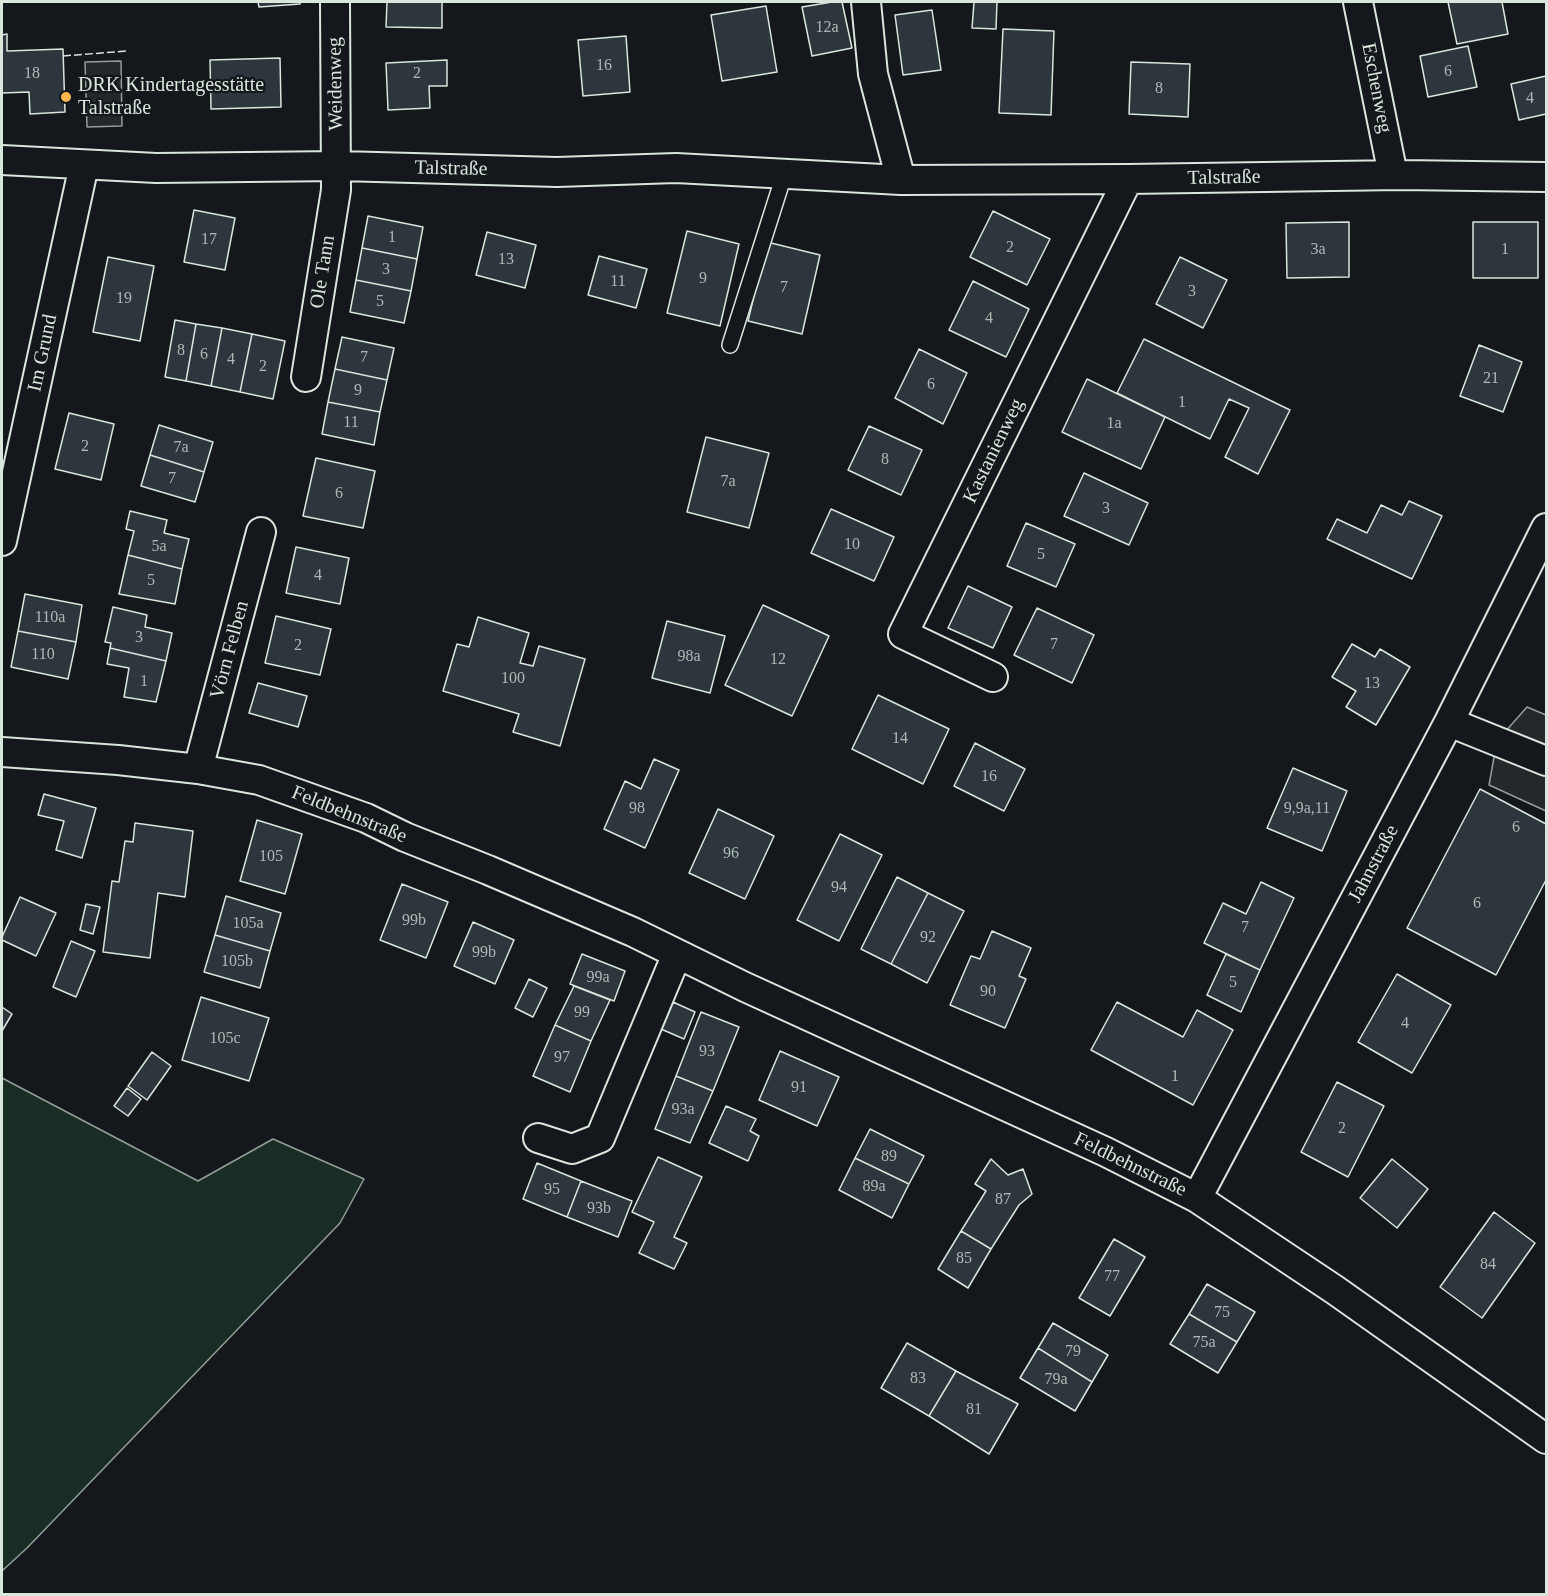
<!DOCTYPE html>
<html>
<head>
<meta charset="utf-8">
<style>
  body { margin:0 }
  #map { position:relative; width:1548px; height:1596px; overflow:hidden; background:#14181c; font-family:"Times New Roman",serif }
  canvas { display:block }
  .frame { position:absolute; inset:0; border:3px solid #d8e6dc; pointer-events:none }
</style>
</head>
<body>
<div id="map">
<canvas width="1548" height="1596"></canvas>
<div class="frame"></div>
</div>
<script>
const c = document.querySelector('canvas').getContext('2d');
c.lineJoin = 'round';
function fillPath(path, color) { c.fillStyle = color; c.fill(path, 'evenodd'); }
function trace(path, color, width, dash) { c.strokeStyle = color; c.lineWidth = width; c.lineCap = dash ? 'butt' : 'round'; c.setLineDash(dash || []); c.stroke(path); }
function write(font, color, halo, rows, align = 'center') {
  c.font = font + ' "Times New Roman",serif'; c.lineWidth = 4.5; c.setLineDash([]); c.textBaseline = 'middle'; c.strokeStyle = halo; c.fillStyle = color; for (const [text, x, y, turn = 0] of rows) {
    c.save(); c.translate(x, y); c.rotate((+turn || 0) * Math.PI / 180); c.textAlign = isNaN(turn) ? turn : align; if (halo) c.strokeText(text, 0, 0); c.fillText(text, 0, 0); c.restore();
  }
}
const green = new Path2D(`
  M2,1078L198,1181L273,1139L364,1179L340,1223L27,1548L2,1571Z`);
const parking = new Path2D(`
  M121,61L122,126L87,127L85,62Z
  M1527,707L1546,715V811L1489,785L1497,741Z`);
const building = new Path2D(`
  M258,2H300V4L259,7Z
  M387,2H442V28L386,27Z
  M832,2H842L852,48L812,56L802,7Z
  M974,2H997L996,29L972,28Z
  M1448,2H1502L1508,34L1457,44Z
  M766,6L777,72L722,81L711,15Z
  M932,10L941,70L903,75L895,15Z
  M1003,29L1054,31L1051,115L999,113Z
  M7,34V51L63,49L65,112L30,114L29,92L2,93V35Z
  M626,36L630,92L583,96L578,40Z
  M1468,46L1477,87L1428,97L1420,56Z
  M280,58L281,107L211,109L210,60Z
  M447,60V86H429L430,108L388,110L386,63Z
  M1131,62L1190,64L1188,117L1129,114Z
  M1546,76V114L1519,120L1511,84Z
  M194,210L235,218L225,270L184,262Z
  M993,211L1050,239L1027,285L970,257Z
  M368,216L423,227L417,259L362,248Z
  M1349,222V277L1287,278L1286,223Z
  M1473,222H1538V278H1473Z
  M687,231L739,244L720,326L667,313Z
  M487,232L536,245L525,288L476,275Z
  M767,242L820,255L802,334L748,321Z
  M362,248L417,259L411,291L356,280Z
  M599,256L647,269L636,308L588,295Z
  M108,257L154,266L140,341L93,332Z
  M1180,257L1227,280L1203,328L1156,304Z
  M356,280L411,291L404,323L350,312Z
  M973,281L1029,309L1006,357L949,330Z
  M175,320L196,324L186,381L165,377Z
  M196,324L222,328L211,386L186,381Z
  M222,328L252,334L240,392L211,386Z
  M252,334L285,341L273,399L240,392Z
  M342,337L394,348L387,380L335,369Z
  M1144,339L1290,410L1258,474L1225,457L1249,408L1229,399L1210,439L1117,393Z
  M1479,345L1522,362L1503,412L1460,396Z
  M919,349L967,373L943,424L895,398Z
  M335,369L387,380L380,412L328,402Z
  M1087,379L1165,417L1141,469L1062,432Z
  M328,402L380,412L374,445L322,434Z
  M69,413L114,424L101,480L55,469Z
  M159,425L213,442L204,472L150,455Z
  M869,426L922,450L901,495L848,470Z
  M706,437L769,453L749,528L687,512Z
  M150,455L204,472L195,502L141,486Z
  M316,458L375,471L363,528L303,516Z
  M1084,473L1148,503L1129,545L1064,516Z
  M1409,501L1442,516L1412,579L1327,539L1337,519L1367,533L1381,505L1402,515Z
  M831,509L894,537L874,581L811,553Z
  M130,511L167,520L164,533L189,539L182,569L128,555L134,531L126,529Z
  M1026,523L1075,544L1056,587L1007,566Z
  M296,547L349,558L340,604L286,593Z
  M128,555L182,569L175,604L119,594Z
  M968,586L1012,607L993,648L948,628Z
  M25,594L82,605L76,642L18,631Z
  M763,605L829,636L792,716L725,685Z
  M113,607L147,615L145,627L172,633L166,661L110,648L111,643L105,642Z
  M1037,608L1094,635L1072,683L1014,655Z
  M276,616L331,629L320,675L265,663Z
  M478,617L529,633L520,663L533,666L539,646L585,659L560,746L513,732L519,714L443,691L457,644L469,647Z
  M667,621L725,636L710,693L652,678Z
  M18,631L76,642L68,679L11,667Z
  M1352,644L1375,657L1380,649L1410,667L1376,725L1346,707L1356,691L1332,677Z
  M110,648L166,661L156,702L124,697L129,668L107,664Z
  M258,683L307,696L298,727L249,713Z
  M878,695L949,729L923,784L852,749Z
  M975,743L1025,769L1004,811L954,786Z
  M654,759L679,770L645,848L604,829L625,781L641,789Z
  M1293,768L1347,791L1322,851L1267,828Z
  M1480,789L1546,824V880L1496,975L1407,928Z
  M44,794L96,808L82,858L56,850L64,821L38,815Z
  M718,809L774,836L745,899L689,873Z
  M257,820L302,834L285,894L240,881Z
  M135,823L193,831L185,897L158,893L150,958L103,952L112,881L119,882L125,841L133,842Z
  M840,834L882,855L839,941L797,920Z
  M897,877L928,893L891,964L861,949Z
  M1261,882L1294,898L1260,970L1204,943L1223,903L1246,914Z
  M402,884L448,902L426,958L380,940Z
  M928,893L964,911L927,983L891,964Z
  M226,896L281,913L270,951L215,935Z
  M20,897L56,913L36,956L2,940V937Z
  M86,904L100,907L93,934L80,930Z
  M473,922L514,940L495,984L454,966Z
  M992,931L1031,948L1019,976L1026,979L1005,1028L950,1005L971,956L980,959Z
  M215,935L270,951L260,988L204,972Z
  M71,941L95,951L76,997L53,987Z
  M582,954L625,971L614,1001L570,984Z
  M1226,954L1260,970L1241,1012L1207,995Z
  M1397,974L1451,1005L1412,1073L1358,1042Z
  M529,979L547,988L533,1017L515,1008Z
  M574,986L610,1000L591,1041L555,1025Z
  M201,997L269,1018L249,1081L182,1060Z
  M673,1002L695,1012L684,1039L661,1029Z
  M1117,1002L1183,1037L1197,1010L1233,1030L1193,1105L1091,1050Z
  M2,1007L12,1014L2,1031Z
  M701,1012L739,1027L713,1091L676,1076Z
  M555,1025L591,1041L570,1092L533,1076Z
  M780,1051L839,1077L817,1126L759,1100Z
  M152,1052L171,1066L147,1100L128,1086Z
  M676,1076L713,1091L690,1143L655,1129Z
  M1337,1082L1384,1106L1348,1177L1301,1152Z
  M127,1088L141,1099L128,1116L114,1106Z
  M726,1106L756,1119L750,1131L759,1136L748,1161L709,1143Z
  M870,1129L924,1156L909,1184L855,1158Z
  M658,1157L702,1177L674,1237L687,1243L674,1269L639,1253L654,1222L632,1212Z
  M855,1158L909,1184L892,1218L839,1190Z
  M991,1159L1008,1175L1023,1169L1032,1194L1019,1205L991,1249L961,1231L986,1191L975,1184Z
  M1392,1159L1428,1189L1397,1228L1360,1198Z
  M537,1163L581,1181L567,1217L523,1199Z
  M581,1181L632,1201L618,1237L567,1217Z
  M1494,1212L1535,1243L1482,1318L1440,1287Z
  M961,1231L991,1249L968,1288L938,1269Z
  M1114,1239L1145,1257L1110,1316L1079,1298Z
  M1207,1284L1255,1312L1237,1342L1189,1314Z
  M1189,1314L1237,1342L1218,1373L1170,1344Z
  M1053,1323L1108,1355L1092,1382L1038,1348Z
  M907,1343L956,1371L929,1416L881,1388Z
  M1038,1348L1092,1382L1075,1411L1020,1378Z
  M956,1371L1018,1404L989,1454L929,1416Z`);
const service = new Path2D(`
  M730,345L784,175`);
const minor = new Path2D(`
  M866,2L873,74L901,180
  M1358,2L1393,175
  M2,160L156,168L340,166L557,172L676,168L901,180L1128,179L1401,175L1546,177
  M306,377L336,190L335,2
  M2,541L84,165
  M993,677L903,634L1128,179
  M1449,722L1546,761
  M2,752L118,760L198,769L259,780L366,818L405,837L488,870L633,932L745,987L1106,1152L1197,1198L1335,1290L1546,1439
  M198,769L261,532
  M538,1138L572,1149L600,1138L677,954
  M1197,1198L1449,722L1546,528`);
const fence = new Path2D(`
  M63,56L126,51`);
const markers = [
  [66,97,6,"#ffb74d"]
];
const numberNames = [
  ["12a",827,28],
  ["16",604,66],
  ["6",1448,72],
  ["18",32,74],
  ["2",417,74],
  ["8",1159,89],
  ["4",1530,99],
  ["1",392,238],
  ["17",209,240],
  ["2",1010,248],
  ["3a",1318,250],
  ["1",1505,250],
  ["13",506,260],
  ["3",386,270],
  ["9",703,279],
  ["11",618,282],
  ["7",784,288],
  ["3",1192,292],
  ["19",124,299],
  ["5",380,302],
  ["4",989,319],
  ["8",181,351],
  ["6",204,355],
  ["7",364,358],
  ["4",231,360],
  ["2",263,367],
  ["21",1491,379],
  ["6",931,385],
  ["9",358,391],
  ["1",1182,403],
  ["11",351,423],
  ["1a",1114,424],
  ["2",85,447],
  ["7a",181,448],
  ["8",885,460],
  ["7",172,479],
  ["7a",728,482],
  ["6",339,494],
  ["3",1106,509],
  ["10",852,545],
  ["5a",159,547],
  ["5",1041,555],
  ["4",318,576],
  ["5",151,581],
  ["110a",50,618],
  ["3",139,638],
  ["7",1054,645],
  ["2",298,646],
  ["110",43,655],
  ["98a",689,657],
  ["12",778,660],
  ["100",513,679],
  ["1",144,682],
  ["13",1372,684],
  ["14",900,739],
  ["16",989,777],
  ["98",637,809],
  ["9,9a,11",1307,809],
  ["6",1516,828],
  ["96",731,854],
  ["105",271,857],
  ["94",839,888],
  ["6",1477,904],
  ["99b",414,921],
  ["105a",248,924],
  ["7",1245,928],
  ["92",928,938],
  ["99b",484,953],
  ["105b",237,962],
  ["99a",598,978],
  ["5",1233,983],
  ["90",988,992],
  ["99",582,1013],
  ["4",1405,1024],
  ["105c",225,1039],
  ["93",707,1052],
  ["97",562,1058],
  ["1",1175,1077],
  ["91",799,1088],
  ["93a",683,1110],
  ["2",1342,1129],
  ["89",889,1157],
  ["89a",874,1187],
  ["95",552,1190],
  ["87",1003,1200],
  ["93b",599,1209],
  ["85",964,1259],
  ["84",1488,1265],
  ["77",1112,1277],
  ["75",1222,1313],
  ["75a",1204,1343],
  ["79",1073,1352],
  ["83",918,1379],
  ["79a",1056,1380],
  ["81",974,1410]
];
const streetNames = [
  ["Weidenweg",336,84,-91],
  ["Eschenweg",1376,88,79],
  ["Talstraße",451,169,1],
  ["Talstraße",1224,178,-1],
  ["Ole Tann",323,272,-81],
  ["Im Grund",43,353,-78],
  ["Kastanienweg",994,451,-64],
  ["Vörn Felben",230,650,-75],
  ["Feldbehnstraße",349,815,22],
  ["Jahnstraße",1374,864,-62],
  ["Feldbehnstraße",1130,1165,26]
];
const poiNames = [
  ["DRK Kindertagesstätte",78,86],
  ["Talstraße",78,109]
];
fillPath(green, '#1a2d24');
trace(green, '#939e99', 1.5);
fillPath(parking, '#24282b');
trace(parking, '#939e99', 1.5);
fillPath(building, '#2c363c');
trace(building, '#d8e6dc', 1.5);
trace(service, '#d8e6dc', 18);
trace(minor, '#d8e6dc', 32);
trace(service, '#14181c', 15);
trace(minor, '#14181c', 28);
trace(fence, '#d8e6dc', 1.5, [8, 3]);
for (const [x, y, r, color] of markers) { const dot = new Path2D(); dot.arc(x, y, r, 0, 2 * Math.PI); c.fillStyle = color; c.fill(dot); trace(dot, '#14181c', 2); }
write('16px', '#adbab4', null, numberNames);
write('20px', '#d8e6dc', '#14181c', streetNames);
write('20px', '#d8e6dc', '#14181c', poiNames, 'left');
</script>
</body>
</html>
